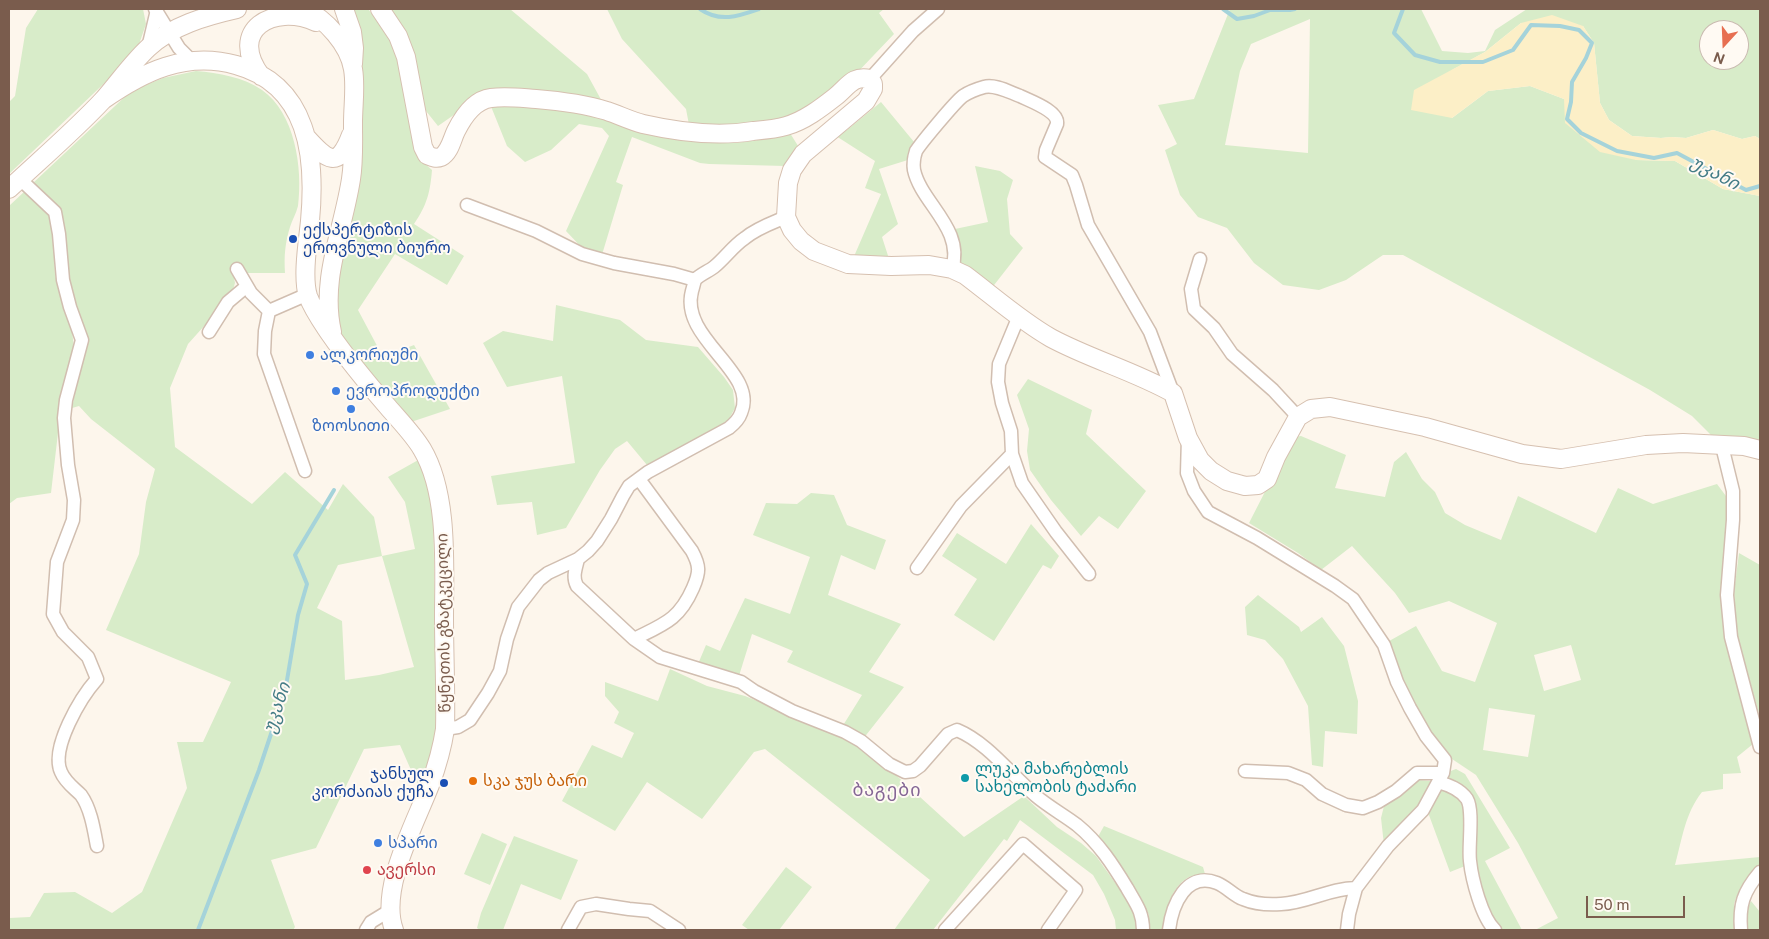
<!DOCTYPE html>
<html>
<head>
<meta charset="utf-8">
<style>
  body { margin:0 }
  #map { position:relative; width:1769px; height:939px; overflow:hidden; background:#fdf6ec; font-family:"Public Sans",sans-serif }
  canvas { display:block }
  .frame { position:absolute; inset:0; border:10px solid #7a5c4d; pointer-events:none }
  .north { position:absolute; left:1699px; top:20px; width:50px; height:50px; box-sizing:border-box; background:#fffaf3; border:1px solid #cabbb1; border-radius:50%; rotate:200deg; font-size:14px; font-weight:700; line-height:20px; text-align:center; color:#7a5c4d }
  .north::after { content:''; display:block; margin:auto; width:18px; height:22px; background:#e76f51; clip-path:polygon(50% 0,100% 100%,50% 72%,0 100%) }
  .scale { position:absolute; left:1586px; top:896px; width:99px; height:22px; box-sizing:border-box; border:2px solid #7a5c4d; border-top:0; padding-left:6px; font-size:15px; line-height:18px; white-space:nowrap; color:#7a5c4d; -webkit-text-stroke:4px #fffaf3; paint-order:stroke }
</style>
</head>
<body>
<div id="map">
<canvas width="1769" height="939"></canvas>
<div class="frame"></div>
<div class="north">N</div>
<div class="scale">50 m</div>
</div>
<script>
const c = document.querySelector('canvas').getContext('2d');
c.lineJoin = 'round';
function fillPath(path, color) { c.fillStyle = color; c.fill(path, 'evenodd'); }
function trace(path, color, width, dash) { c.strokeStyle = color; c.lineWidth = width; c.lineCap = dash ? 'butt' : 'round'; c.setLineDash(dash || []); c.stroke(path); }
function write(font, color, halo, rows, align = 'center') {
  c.font = font + ' "Public Sans","Noto Sans Georgian",sans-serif'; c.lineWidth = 4; c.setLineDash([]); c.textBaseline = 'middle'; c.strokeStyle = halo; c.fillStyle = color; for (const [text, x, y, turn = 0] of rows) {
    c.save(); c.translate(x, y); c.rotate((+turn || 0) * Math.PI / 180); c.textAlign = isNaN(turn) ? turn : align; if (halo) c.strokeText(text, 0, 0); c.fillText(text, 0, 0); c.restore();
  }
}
const green = new Path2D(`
  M38,9H143L146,24L136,53L9,174V102L15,96L26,28Z
  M340,9H368L394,40L423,162L432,170C430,193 427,205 414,224L464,256L447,285L395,254L358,310L383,357L414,345L450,409L408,423L342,339L331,299L355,188Z
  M384,9H510L587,74L604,105L522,91L458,112L438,126L426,111Z
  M607,9H884L879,13L894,34L853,77L795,116L768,126L690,130L686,109L622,39Z
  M1230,9H1421L1442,51L1468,53L1485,51L1495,30L1527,9H1760V139L1755,136L1742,139L1713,130L1686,138L1671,137L1661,138L1632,136L1609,120L1600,103L1594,43L1583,26L1521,23L1485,52L1452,70V118L1488,91L1530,86L1564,99L1636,160L1675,161L1723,189L1760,196V444L1715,439L1692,416L1650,390L1403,255H1383L1346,280L1319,290L1283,285L1254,263L1227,228L1198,217L1180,195L1165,150L1177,144L1158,105L1194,99ZM1310,19L1308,153L1225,145L1240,71L1251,44ZM1709,30H1739V60H1709Z
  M196,71C219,73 243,77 262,90C295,113 303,168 298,206C296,214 292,220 290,227C285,244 284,255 285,273H233L235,283L231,296L188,344L170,388L175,447L252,504L285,472L328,510L343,484L374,517L382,556L415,549L405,502L388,477L420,459L433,504L437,732L430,759L418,786L400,745L364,749L316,848L271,860L295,927L293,930H9V918L30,917L44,893L75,892L112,913L142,892L187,788L177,742H203L231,682L106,630L139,554L146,502L155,469L91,419L79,406L72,408L80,368L86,331L75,308L68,281L64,240L33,183L131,91L163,78ZM382,556L414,667L379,675L345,680L342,621L317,608L338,565Z
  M881,102L919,148L911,159L879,169L898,224L882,237L891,265L852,261L881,194L865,188L875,161L836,136L847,130Z
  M490,104L583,108L696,140L735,143L766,139L788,130L800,149L785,166L709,164L700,163L632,137L616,182L623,185L601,258L585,251L566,231L609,136L602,128L579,124L551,150L525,162L507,146Z
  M975,166L1000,171L1013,180L1007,199L1010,234L1023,248L991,289L964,269L959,260L955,229L988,222Z
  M25,191L52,216L55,275L72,331L74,347L61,407L51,493L17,498L9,504V206Z
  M556,305L620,320L646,340L698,347L724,377L733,390L735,408L729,419L710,435L690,443L647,465L627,441L615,449L600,470L566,528L537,535L532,502L497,505L491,476L575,463L562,376L507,387L483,343L503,331L553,341Z
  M1028,379L1092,410L1086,434L1146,491L1118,529L1099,516L1081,536L1051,500L1030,470L1027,451L1029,429L1017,395Z
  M1301,436L1346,455L1335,488L1385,497L1394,462L1406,452L1422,479L1435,492L1445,513L1465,525L1501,540L1518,496L1596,533L1618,488L1653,504L1717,484L1726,496L1730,518L1727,638L1728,652L1753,744L1737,757L1741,773L1723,774V789L1702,792C1685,813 1682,840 1675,865L1760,857V866C1750,878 1735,891 1734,907C1734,914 1736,922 1736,928L1729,930H1535L1558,918L1518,843L1476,775L1449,757L1433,740L1409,702L1401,675L1382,645L1416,626L1442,671L1475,682L1497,623L1449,601L1409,613L1395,593L1352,546L1321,570L1298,553L1249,523L1293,437ZM1571,645L1581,680L1544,691L1534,655ZM1489,708L1535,715L1528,757L1483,750Z
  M811,493L834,495L847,525L886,540L875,570L841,555L828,595L901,624L869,672L904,687L863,739L842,727L862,695L787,662L793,651L752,634L738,679L698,664L706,645L720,651L745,598L790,614L810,557L753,535L766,503L797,504Z
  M1031,524L1059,556L1051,569L1043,565L994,641L954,615L977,579L942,556L957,533L1006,564Z
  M1739,553L1760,565V717L1736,633L1734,592Z
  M1258,595L1299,627L1301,632L1322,617L1344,646L1358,701L1357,734L1325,731L1323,767L1312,765L1308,706L1283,659L1265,640L1247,635L1245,607Z
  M670,669L707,686L745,696L839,734L887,767L964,837L1024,796L1057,827L1081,843L1096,856L1134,909L1139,930H1116L1115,920L1104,894L1093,875L1020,820L1007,841L1004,839L933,930H894L930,880L765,749L754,752L702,819L647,782L615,831L562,801L592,745L622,758L634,733L614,723L619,712L605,696V682L658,701Z
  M1456,769L1465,774L1510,848L1485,861L1522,930H1501L1497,928L1486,905L1473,856L1470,799L1447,782L1446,776L1448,772Z
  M1418,780L1431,781L1418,808L1384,845L1381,818L1384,806Z
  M1438,789C1450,788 1460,796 1466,807L1465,866L1450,872L1426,807Z
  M1104,826L1203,867L1205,874C1200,875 1194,875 1189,877C1170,888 1166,910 1163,930H1149V915L1135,888L1095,842Z
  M482,833L507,844L490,885L464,874Z
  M514,836L578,860L561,900L521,884L503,930H480L477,928L481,913Z
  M786,867L812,887L779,930H749L742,925Z
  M1751,901L1760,912V930H1747L1746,910Z`);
const sand = new Path2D(`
  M1552,15L1583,26L1594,43L1600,103L1609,120L1632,136L1661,138L1671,137L1686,138L1713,130L1742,139L1755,136L1760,139V196L1723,189L1675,161L1636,160L1600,152L1565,123L1564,99L1530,86L1488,91L1452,118L1411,110L1414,90L1485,52L1521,23Z`);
const stream = new Path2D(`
  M700,9C720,23 739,16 759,9
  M1223,9L1237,19L1254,16L1270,10H1290L1295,9
  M1403,9L1394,33L1415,55L1440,62H1483L1513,50L1531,25L1560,26L1579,30L1592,43L1586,58L1572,82L1571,102L1567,119L1581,133L1617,151L1654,158L1677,153L1746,190L1760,186
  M198,930L259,770L285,692L298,615L307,584L295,555L334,490`);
const street = new Path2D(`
  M155,9L179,48L192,61
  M148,48L157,10
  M870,79L913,31L938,9
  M20,179L55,212L59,234L63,280L70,307L82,340L66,400L64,418L68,465L74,500L73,520L57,562L53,614L63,632L88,657L97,679C81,697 50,748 61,772C65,782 74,788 81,795C91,809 94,830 97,846
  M467,205L536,231L582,254L614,263L674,274L695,280
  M1200,259L1191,289L1194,309L1214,328L1232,354L1273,390L1298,417
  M237,269L251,293L269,311L308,294
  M952,269C965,229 921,203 914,170C913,164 914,157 916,151C921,143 955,102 963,96C969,92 977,89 984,87C995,84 1009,92 1020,96C1030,101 1059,111 1057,124L1046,150L1045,157L1072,175L1076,185L1088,225L1150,332L1173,393
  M269,311L265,331L264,354L305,471
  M1021,317L1016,323L999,364L998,382L1002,403L1011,431L1012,454L1022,483L1056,532L1089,574
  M209,332L228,302L247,286
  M1188,438L1187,473L1194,491L1208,512L1257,538L1335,586L1353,599L1384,645L1397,682L1410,708L1426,736L1445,760L1443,773L1423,810L1388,846L1356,888L1349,914L1347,930
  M1722,446L1733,491V520L1727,595L1731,637L1760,747
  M578,559C576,568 572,577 577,586L634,639L660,657L741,682L754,691L792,711L845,732L861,741L889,764L905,772L913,771L920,766L948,734L957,730C988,743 1011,775 1036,796C1049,807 1064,815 1077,825C1099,843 1113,865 1127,888C1136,904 1143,912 1143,930
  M917,568L961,506L1012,454
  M634,639C664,624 679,620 693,588C700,572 700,566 692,551L639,479
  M445,729L458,727L470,720L488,693L500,671L507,639L518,607L539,580L548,573L578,559L588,551L597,541L611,519L623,496L629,486L648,472L729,428C734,424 739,419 741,413C759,372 679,339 692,291C693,288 694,283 695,280C699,275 709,271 714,267C725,258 733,246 745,238C757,228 772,223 786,217
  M1245,771L1288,773L1306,780L1322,794L1346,805L1363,808L1378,802L1396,791L1417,773H1443
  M1438,782C1449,785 1460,789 1467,799C1474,811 1468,847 1470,861C1472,880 1482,918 1495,930
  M366,930L371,922L389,911
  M568,930L581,907L596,904L629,909L650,911L679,930
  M945,930L1023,844L1076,890L1048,930
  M1169,930C1172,905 1186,871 1217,883C1227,887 1234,896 1243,899C1255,904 1268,905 1281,904C1307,903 1330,888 1356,888
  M1741,930C1739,905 1743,892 1760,872`);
const secondary = new Path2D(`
  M304,9C326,19 349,45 353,69C356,86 353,105 353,123C353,142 354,160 351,179C343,231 320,279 332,332
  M344,9L352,32L354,48L353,64
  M380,9L398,36L406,57L423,147L427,155C432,157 436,159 441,157C450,152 452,139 456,131C463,117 475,100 491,98C506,96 521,98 536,99C561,101 584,104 607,111C619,115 631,121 643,124C678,132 717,137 753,131C764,130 776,129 786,126C804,121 821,108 835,97C848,87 852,75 870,79L873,84V89L866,101L803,154L792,170L788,183L786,217L792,230L801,241L814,251L848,264L891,266L929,265L952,269L965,275C993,296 1021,321 1051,338C1090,359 1134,371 1173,393L1188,438L1200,460L1211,471L1227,481L1245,486L1258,485L1267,479L1276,457L1298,417L1311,409L1330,407L1425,427L1522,454L1561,459L1646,445L1683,443L1744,446L1760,450
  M261,76C227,30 273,3 316,22
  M103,100C143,72 185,51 236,65C309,85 316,157 310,221C308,241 302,277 308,296C313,310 322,322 330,334C348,360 368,384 388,407C400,421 413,434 422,449C449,494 444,567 444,618C444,655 446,692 445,729C442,749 437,766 430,785C415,824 379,889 394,930
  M307,138C327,160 338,170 351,135
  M9,189C40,160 74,131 103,100C118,83 131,64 148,48C171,26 206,16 237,9`);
const markers = [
  [293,239,5,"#1a4fb4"],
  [310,355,5,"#3f7fe0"],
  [336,391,5,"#3f7fe0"],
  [351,409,5,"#3f7fe0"],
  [965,778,5,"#0f9aa8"],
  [473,781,5,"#e8710a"],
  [444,783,5,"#1a4fb4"],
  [378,843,5,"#3f7fe0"],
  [367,870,5,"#e0444e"]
];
const transitNames = [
  ["ექსპერტიზის",303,230],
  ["ეროვნული ბიურო",303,248],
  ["ჯანსულ",434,774,"right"],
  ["კორძაიას ქუჩა",434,792,"right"]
];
const shopNames = [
  ["ალკორიუმი",320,355],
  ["ევროპროდუქტი",346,391],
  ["ზოოსითი",351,426,"center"],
  ["სპარი",388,843]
];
const streetNames = [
  ["წყნეთის გზატკეცილი",444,623,-91]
];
const cultureNames = [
  ["ლუკა მახარებლის",975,769],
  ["სახელობის ტაძარი",975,787]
];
const foodNames = [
  ["სკა ჯუს ბარი",483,781]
];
const healthNames = [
  ["ავერსი",377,870]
];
const waterNames = [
  ["უკანი",1715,173,28],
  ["უკანი",277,708,-72]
];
const neighbourhoodNames = [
  ["ბაგები",887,790]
];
fillPath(green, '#d8ecc9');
fillPath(sand, '#fcefc7');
trace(stream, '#a5d3da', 4);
trace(street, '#d1beb0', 15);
trace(secondary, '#d6c0b0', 20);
trace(street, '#fff', 12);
trace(secondary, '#fff', 18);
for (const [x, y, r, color] of markers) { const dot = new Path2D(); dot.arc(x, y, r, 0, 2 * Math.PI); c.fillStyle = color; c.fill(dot); trace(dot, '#fffaf3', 2); }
write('16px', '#164399', '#fffaf3', transitNames, 'left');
write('16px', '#366cbe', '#fffaf3', shopNames, 'left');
write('16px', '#7a5c4d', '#fffaf3', streetNames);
write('16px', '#0d838f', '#fffaf3', cultureNames, 'left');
write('16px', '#c56008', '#fffaf3', foodNames, 'left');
write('16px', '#be3a42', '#fffaf3', healthNames, 'left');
write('italic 18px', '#437c86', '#fffaf3', waterNames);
c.letterSpacing = '1px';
write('18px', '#846695', '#fffaf3', neighbourhoodNames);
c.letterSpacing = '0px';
</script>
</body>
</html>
